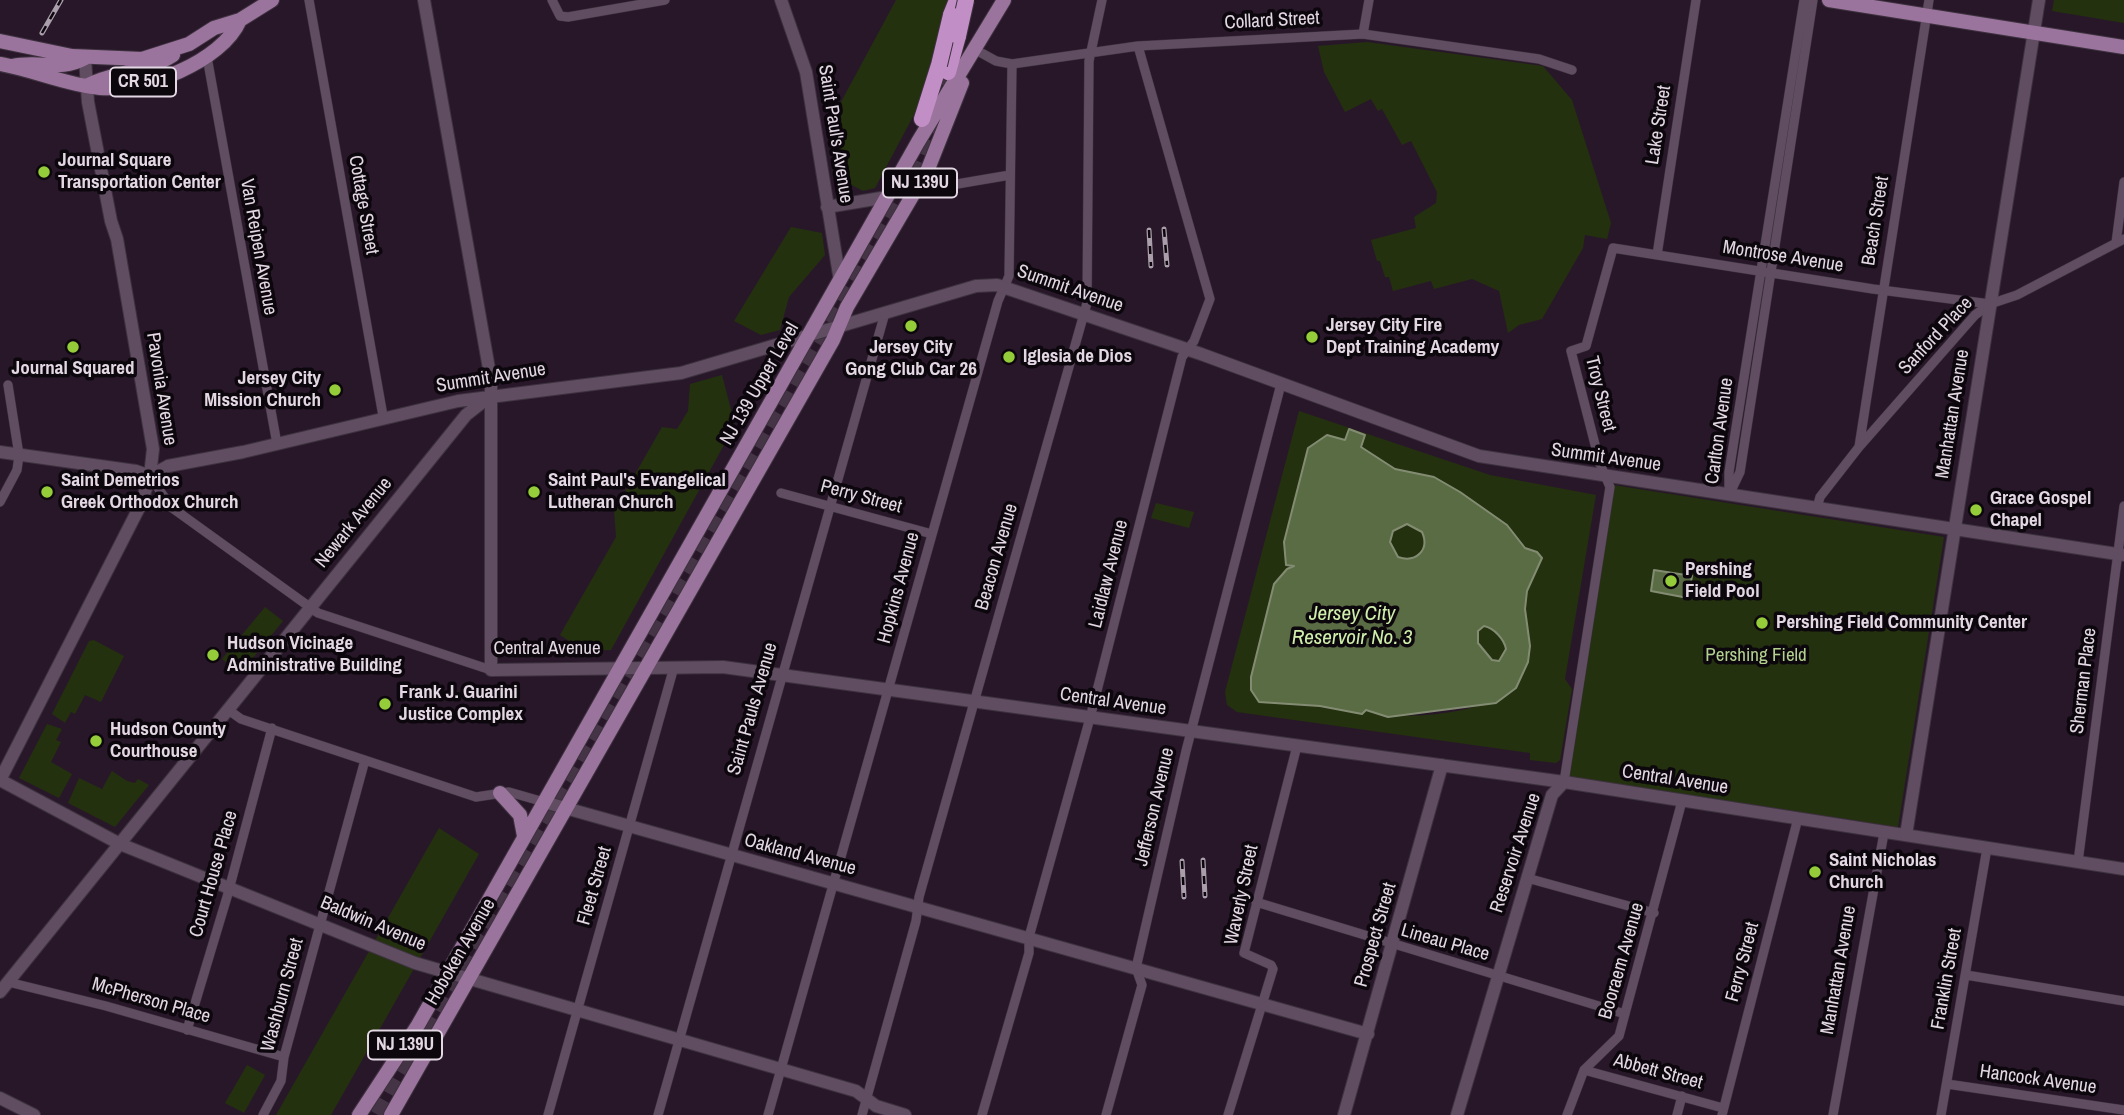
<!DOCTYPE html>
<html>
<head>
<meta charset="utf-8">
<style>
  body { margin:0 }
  canvas { display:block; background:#281729 }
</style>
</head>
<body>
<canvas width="2124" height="1115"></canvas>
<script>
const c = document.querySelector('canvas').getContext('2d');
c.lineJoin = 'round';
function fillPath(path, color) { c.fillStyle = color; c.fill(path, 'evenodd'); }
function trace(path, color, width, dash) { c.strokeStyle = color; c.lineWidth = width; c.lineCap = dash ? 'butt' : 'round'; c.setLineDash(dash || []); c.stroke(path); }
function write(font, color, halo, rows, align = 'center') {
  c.font = font + ' "Archivo Narrow",sans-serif'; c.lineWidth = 7; c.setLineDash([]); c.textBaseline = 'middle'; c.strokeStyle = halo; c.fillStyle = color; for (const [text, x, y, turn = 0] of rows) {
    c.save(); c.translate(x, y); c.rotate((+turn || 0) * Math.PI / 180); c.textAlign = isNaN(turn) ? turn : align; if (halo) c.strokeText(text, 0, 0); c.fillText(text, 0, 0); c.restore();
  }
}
const green = new Path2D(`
  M896,0H975L875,188L863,191L835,176L827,128Z
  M2054,0H2124V23L2052,11Z
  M1367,42L1543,66L1572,100L1611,223L1607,239L1585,235L1583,248L1542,319L1519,325L1508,333L1499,291L1472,279L1434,289L1431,281L1393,291L1389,277H1385L1380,261H1377L1371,240L1416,228L1414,217L1436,203L1437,192L1411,141L1402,145L1382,109L1378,111L1371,99L1345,112L1324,72L1318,46Z
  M791,227L822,233L825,255L789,297L780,330L761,335L734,321Z
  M722,375L735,425L611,650L584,651L560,635L616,537L614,511L662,427L677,429L688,411L690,384Z
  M1299,411L1490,475L1596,495L1565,679L1572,689L1560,760L1556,763L1530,760V753L1237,712L1227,705L1225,692ZM1349,429L1364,434L1361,447L1395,469L1434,477L1460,492L1507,525L1525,548L1537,552C1539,574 1531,574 1527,592C1522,611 1530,628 1530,647C1530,662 1520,673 1516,688C1503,694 1490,702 1477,706C1452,714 1397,721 1375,710L1259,702L1274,584L1294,566L1286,565L1284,542L1346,440Z
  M1613,485L1944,537L1898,827L1567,776Z
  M1156,503L1194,512L1189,528L1151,518Z
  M1389 541a18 18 0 1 1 36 0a18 18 0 1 1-36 0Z
  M265,607L283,621L240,674L222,659Z
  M1483,626C1494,628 1504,639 1506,649L1500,661L1492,660L1478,643V631Z
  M94,640L124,656L101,702L85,695L75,714L71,712L65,723L52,714L89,641Z
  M47,724L62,729L56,740L61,742L51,762L72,774L59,798L19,778Z
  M112,771L127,781L135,783L138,779L149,785L115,827L68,803L79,778L102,789Z
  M439,828L479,854L331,1115H276Z
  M247,1065L265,1075L244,1113L225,1103Z`);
const water = new Path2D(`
  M1349,429L1365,435L1361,447L1395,469L1434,477L1460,492L1507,525L1525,548L1537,552L1542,558L1527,591L1525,609L1530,646L1528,662L1516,688L1496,703L1388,717L1366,710L1362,714L1320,706L1259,702L1251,690V677L1274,584L1287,569L1294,566L1286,565L1284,542L1308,448L1327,435L1345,440ZM1407,524L1422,532C1430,550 1416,563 1398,557L1390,542L1393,531ZM1484,626C1494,628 1504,639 1506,649L1499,661L1492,660L1478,643V631Z
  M1654,570L1692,576L1688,598L1651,591Z`);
const highwayTunnel = new Path2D(`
  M378,1115L909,179L931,129L948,72`);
const street = new Path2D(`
  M309,0L383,416
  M552,0L560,16L568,17L665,0
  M1804,0L1729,472V495L1740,472L1813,0
  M1363,34L1369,0
  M976,50L996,61L1012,64L1138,46L1363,34L1539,59L1572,70
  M207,57L277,444
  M916,191L1010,175
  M2116,243L2124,182
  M1657,255L1696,0
  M1859,447L1929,0
  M150,476L171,507L318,613L491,670
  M781,493L932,534
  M0,502L17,470L19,455L8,385
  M1817,508L1820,497L1859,447L1975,315L1990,304L2017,295L2124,239
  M227,709L241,719L476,797L509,792L544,802
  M1564,782L1610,487L1600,464L1571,351L1586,346L1613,248L1873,289L1990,304
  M2078,862L2124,506
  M1527,878L1654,913
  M1256,902L1625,1014
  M1966,975L2124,1001
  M8,982L106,1006L284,1057
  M187,1030L227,897L272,728
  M1584,1070L1723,1108
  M1947,1084L2124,1110
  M263,1115L281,1081L284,1057L365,760
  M548,1115L674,667
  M658,1115L885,313
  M768,1115L998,301L1009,276L1012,64
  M862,1115L916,921L919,897L1087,303L1089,61L1102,0
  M982,1115L1029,953V937L1090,718L1182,357L1194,341L1210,299L1138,46
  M1106,1115L1142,985L1136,968L1186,751L1281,384
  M1228,1115L1273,969L1271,965L1244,953L1297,746
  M1567,1115L1584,1070L1619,1036L1682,801
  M1677,1115L1682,1096
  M1722,1115L1798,818
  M1833,1115L1884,833
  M1941,1115L1987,848`);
const secondary = new Path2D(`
  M424,0L491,380V670L723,667L1564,782L2124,869
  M781,0L806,72L840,281
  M827,207L887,197
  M0,452L136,471L150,476L168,466L243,452L458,401L681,373L976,286L997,285L1201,354L1479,456L2124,555
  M0,780L120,844L415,963L856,1091L876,1106L905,1115
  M0,780L141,504L150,476L153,449L117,239L111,221L88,102L85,58
  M544,802L1368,1034
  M1906,835L2039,0
  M0,992L466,415L489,397
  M0,1098L34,1115
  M1344,1115L1442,765
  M1457,1115L1552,795L1564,782`);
const primary = new Path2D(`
  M1829,0L2124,47
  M0,41L72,56L142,59L189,44L214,28L240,20L272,0
  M0,64C34,70 66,85 100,88C144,92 222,62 240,20
  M12,66C41,60 59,72 85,58
  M86,86C114,71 145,73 173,55
  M500,793L520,815L524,836
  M359,1115L418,1025L918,142L1004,0
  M391,1115L833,340L847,307L928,169L962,83`);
const highway = new Path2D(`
  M951,15L957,0
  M948,72L958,36
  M922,119L939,65`);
const rail = new Path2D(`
  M42,33L61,0
  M1164,229L1167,265
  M1149,230L1151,266
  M1203,860L1205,896
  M1182,861L1184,897`);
const highwayBridge = new Path2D(`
  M958,36L966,0
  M939,65L951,15`);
const markers = [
  [44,172,7,"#95cc3a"],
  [911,326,7,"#95cc3a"],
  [1312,337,7,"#95cc3a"],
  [73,347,7,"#95cc3a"],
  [1009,357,7,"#95cc3a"],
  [335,390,7,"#95cc3a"],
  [47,492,7,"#95cc3a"],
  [534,492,7,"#95cc3a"],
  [1976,510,7,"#95cc3a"],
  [1671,581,7,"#95cc3a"],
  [1762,623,7,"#95cc3a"],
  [213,655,7,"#95cc3a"],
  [385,704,7,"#95cc3a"],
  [96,741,7,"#95cc3a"],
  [1815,872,7,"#95cc3a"]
];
const shields = [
  [143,82,66],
  [920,183,74],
  [405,1045,74]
];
const shieldNames = [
  ["CR 501",143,82],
  ["NJ 139U",920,183],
  ["NJ 139U",405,1045]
];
const streetNames = [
  ["Collard Street",1272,21,-3],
  ["Lake Street",1659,125,-81],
  ["Saint Paul's Avenue",835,134,81],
  ["Cottage Street",363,205,80],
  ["Beach Street",1876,221,-81],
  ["Van Reipen Avenue",258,247,80],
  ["Montrose Avenue",1783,257,9],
  ["Summit Avenue",1070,289,19],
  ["Sanford Place",1936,336,-47],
  ["Summit Avenue",491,378,-9],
  ["NJ 139 Upper Level",760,384,-60],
  ["Pavonia Avenue",161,389,81],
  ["Troy Street",1600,394,76],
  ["Manhattan Avenue",1953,414,-81],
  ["Carlton Avenue",1720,431,-82],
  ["Summit Avenue",1606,458,8],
  ["Perry Street",861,497,15],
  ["Newark Avenue",354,523,-51],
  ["Beacon Avenue",997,557,-74],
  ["Laidlaw Avenue",1109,574,-76],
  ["Hopkins Avenue",899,588,-75],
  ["Central Avenue",547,649],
  ["Sherman Place",2084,681,-83],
  ["Central Avenue",1113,702,8],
  ["Saint Pauls Avenue",753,709,-74],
  ["Central Avenue",1675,780,9],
  ["Jefferson Avenue",1155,807,-77],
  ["Reservoir Avenue",1516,853,-72],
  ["Oakland Avenue",800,855,15],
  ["Court House Place",214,874,-74],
  ["Fleet Street",595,886,-74],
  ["Waverly Street",1242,895,-78],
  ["Baldwin Avenue",373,924,23],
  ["Prospect Street",1376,935,-74],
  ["Lineau Place",1445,943,16],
  ["Hoboken Avenue",461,952,-60],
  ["Booraem Avenue",1622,961,-74],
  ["Ferry Street",1743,962,-75],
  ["Manhattan Avenue",1839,970,-80],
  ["Franklin Street",1947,979,-80],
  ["Washburn Street",283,995,-75],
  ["McPherson Place",151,1001,16],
  ["Abbett Street",1658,1072,15],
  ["Hancock Avenue",2038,1080,8]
];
const poiNames = [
  ["Journal Square",58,161],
  ["Transportation Center",58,183],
  ["Jersey City Fire",1326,326],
  ["Dept Training Academy",1326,348],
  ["Jersey City",911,348,"center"],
  ["Gong Club Car 26",911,370,"center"],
  ["Iglesia de Dios",1023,357],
  ["Journal Squared",73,369,"center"],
  ["Jersey City",321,379,"right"],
  ["Mission Church",321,401,"right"],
  ["Saint Demetrios",61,481],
  ["Greek Orthodox Church",61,503],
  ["Saint Paul's Evangelical",548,481],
  ["Lutheran Church",548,503],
  ["Grace Gospel",1990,499],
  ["Chapel",1990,521],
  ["Pershing",1685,570],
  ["Field Pool",1685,592],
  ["Pershing Field Community Center",1776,623],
  ["Hudson Vicinage",227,644],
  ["Administrative Building",227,666],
  ["Frank J. Guarini",399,693],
  ["Justice Complex",399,715],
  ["Hudson County",110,730],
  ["Courthouse",110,752],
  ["Saint Nicholas",1829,861],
  ["Church",1829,883]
];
const parkNames = [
  ["Pershing Field",1756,656]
];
const waterNames = [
  ["Jersey City",1352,614],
  ["Reservoir No. 3",1352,638]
];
fillPath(green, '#23310e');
fillPath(water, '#5a6c43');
trace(water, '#838c73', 2);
trace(highwayTunnel, '#443445', 16, [16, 8]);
trace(street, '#3e323f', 10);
trace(secondary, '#3e323f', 14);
trace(primary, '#3e323f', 16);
trace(highway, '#3e323f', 18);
trace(street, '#604d61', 9);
trace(secondary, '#604d61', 12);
trace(primary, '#9b749e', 14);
trace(highway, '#c28ec6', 16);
trace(rail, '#aa9eab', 5);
trace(rail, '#0c060d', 2.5, [8]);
trace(highwayBridge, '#3e323f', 18, []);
trace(highwayBridge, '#c28ec6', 16);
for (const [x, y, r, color] of markers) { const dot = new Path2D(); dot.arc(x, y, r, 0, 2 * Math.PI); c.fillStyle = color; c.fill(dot); trace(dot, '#0c060d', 2.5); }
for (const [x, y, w] of shields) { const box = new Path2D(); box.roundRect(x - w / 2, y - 14.5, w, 29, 5); c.fillStyle = '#0c060d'; c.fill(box); trace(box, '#e2d7e3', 2); }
write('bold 18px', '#e2d7e3', null, shieldNames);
write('19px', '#e2d7e3', '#0c060d', streetNames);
write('bold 19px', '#e2d7e3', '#0c060d', poiNames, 'left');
write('19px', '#b3d18e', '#0c060d', parkNames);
write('italic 21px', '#d0efab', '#0c060d', waterNames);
</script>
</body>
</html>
